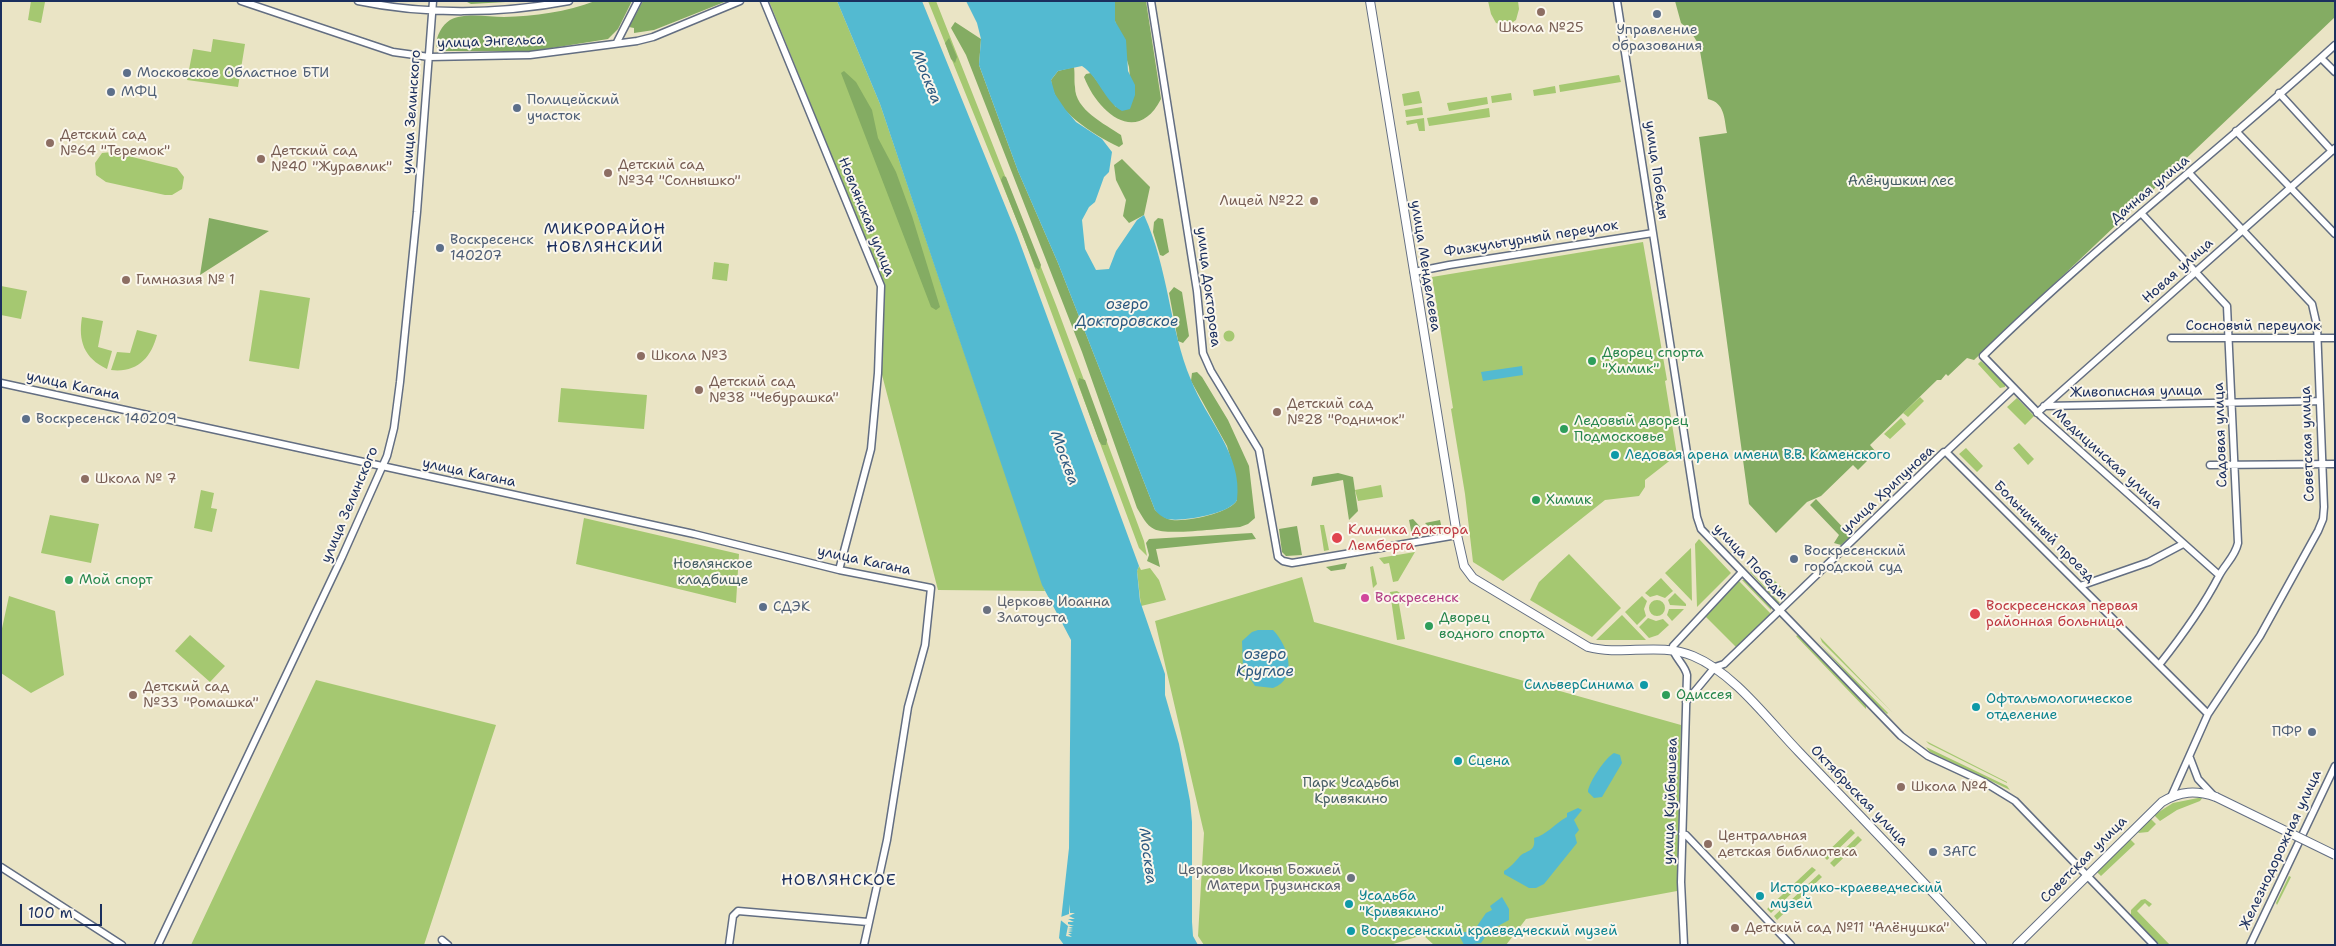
<!DOCTYPE html>
<html>
<head>
<meta charset="utf-8">
<style>
  body { margin:0 }
  #map { position:relative; width:2336px; height:946px; overflow:hidden; background:#eae4c5; font-family:"Shantell Sans",sans-serif }
  canvas { display:block }
  .frame { position:absolute; inset:0; border:2px solid #1b2f5e; pointer-events:none }
  .scale { position:absolute; left:20px; top:904px; width:82px; height:22px; box-sizing:border-box; border:2px solid #1b2f5e; border-top:0; padding-left:6px; font-size:15px; line-height:18px; white-space:nowrap; color:#1b2f5e; -webkit-text-stroke:4px #fbf7ec; paint-order:stroke }
</style>
</head>
<body>
<div id="map">
<canvas width="2336" height="946"></canvas>
<div class="frame"></div>
<div class="scale">100 m</div>
</div>
<script>
const c = document.querySelector('canvas').getContext('2d');
c.lineJoin = 'round';
function fillPath(path, color) { c.fillStyle = color; c.fill(path, 'evenodd'); }
function trace(path, color, width, dash) { c.strokeStyle = color; c.lineWidth = width; c.lineCap = dash ? 'butt' : 'round'; c.setLineDash(dash || []); c.stroke(path); }
function write(font, color, halo, rows, align = 'center') {
  c.font = font + ' "Shantell Sans",sans-serif'; c.lineWidth = 4; c.setLineDash([]); c.textBaseline = 'middle'; c.strokeStyle = halo; c.fillStyle = color; for (const [text, x, y, turn = 0] of rows) {
    c.save(); c.translate(x, y); c.rotate((+turn || 0) * Math.PI / 180); c.textAlign = isNaN(turn) ? turn : align; if (halo) c.strokeText(text, 0, 0); c.fillText(text, 0, 0); c.restore();
  }
}
const green = new Path2D(`
  M31,1L45,2L41,23L28,20Z
  M769,1H837L880,104L1045,591L938,590L881,371L884,285Z
  M928,1H936L1056,305L1144,541L1147,556L1139,548L1020,228Z
  M1488,1H1518L1519,9L1516,20L1507,26L1496,23L1491,14Z
  M213,39L245,44L238,87L187,80L193,49L211,52Z
  M1619,75L1621,82L1560,92L1559,85Z
  M1555,86L1556,93L1534,96L1533,90Z
  M1419,91L1422,103L1404,106L1402,94Z
  M1511,93L1512,100L1492,103L1491,96Z
  M1487,97L1488,104L1449,111L1447,103Z
  M1422,107L1423,115L1406,117L1405,110Z
  M1489,108L1490,117L1429,126L1427,118Z
  M1424,118L1425,131H1419L1417,123L1407,125L1406,121Z
  M112,152L177,168L184,177L182,189L172,195H165L106,182L96,175L95,163L102,153Z
  M1643,242L1667,380L1665,381L1677,455L1645,480V487L1639,496L1605,500L1503,581L1473,562L1465,494L1451,409L1453,408L1432,277Z
  M714,262L729,264L727,281L712,279Z
  M1,286L27,291L21,319L1,315Z
  M260,290L310,298L299,369L249,361Z
  M82,317L103,321L98,347L112,351L107,369C84,358 78,341 82,317Z
  M137,330L157,335C151,358 137,373 111,370L117,352L130,353Z
  M1223.5 336a5.5 5.5 0 1 1 11 0a5.5 5.5 0 1 1-11 0Z
  M1981,361L2005,383V387L2000,388L1978,364Z
  M561,388L647,395L644,429L558,422Z
  M1920,397L1924,401L1908,417L1903,413Z
  M2017,398L2034,416L2025,425L2007,407Z
  M1901,418L1906,424L1890,439L1884,434Z
  M2019,443L2034,459L2028,465L2013,448Z
  M1966,448L1983,466L1977,472L1959,454Z
  M1381,485L1383,497L1358,501L1355,490Z
  M201,490L214,493L211,508L217,509L212,532L194,528Z
  M50,515L99,524L91,563L41,553Z
  M584,518L739,554L736,603L576,564Z
  M1320,525H1324L1329,550L1324,551Z
  M1699,539L1731,573L1697,607L1695,544Z
  M1691,548L1692,601L1665,573Z
  M1415,552L1398,581L1393,582L1389,563L1384,564L1379,558Z
  M1569,554L1621,608L1592,637L1530,600L1539,582Z
  M1757,565H1759L1787,593L1783,602L1752,569Z
  M1139,566L1141,570L1150,568L1159,580L1166,600L1141,606L1137,571Z
  M1373,566L1377,584L1373,588L1370,567Z
  M1750,572H1751L1780,603H1778Z
  M1302,577L1314,622L1681,725L1677,891L1526,919L1506,945H1434L1423,935L1390,945H1204L1198,936L1204,833L1155,621Z
  M1661,578L1673,591L1665,598L1657,595L1650,597L1645,593Z
  M1742,580H1746L1771,606V610Z
  M1739,581L1771,614L1736,647L1705,616Z
  M1397,591L1414,602L1399,604L1405,639L1397,640L1390,592Z
  M1675,593L1686,604V606L1670,605L1668,600Z
  M9,596L55,611L64,675L31,693L1,673V633Z
  M1642,596L1647,601L1644,609L1646,616L1637,625L1625,612Z
  M1649 608a8 8 0 1 1 16 0a8 8 0 1 1-16 0Z
  M1669,609H1684L1672,621L1667,615Z
  M1622,615L1646,640H1596Z
  M1648,618L1656,621L1663,619L1669,625L1658,635L1649,638L1639,627Z
  M190,635L225,666L210,682L175,651Z
  M1798,635L1866,705V709L1796,636Z
  M1820,637L1893,713L1822,642Z
  M1817,641L1888,713L1887,714L1872,701Z
  M316,680L496,725L424,945H191Z
  M1926,741L2007,782V783L1929,744Z
  M1926,747L2007,786L2010,790L1930,752Z
  M2203,797L2200,801L2177,810L2160,821L2154,815L2173,803Z
  M2150,818L2156,824L2148,832L2138,833Z
  M1851,829L1855,833L1827,860L1823,856Z
  M1858,836L1862,840L1834,867L1830,863Z
  M2130,839L2135,844L2101,876L2096,871Z
  M1812,867L1816,870L1771,913L1767,909Z
  M1819,874L1822,877L1777,920L1774,916Z
  M2289,876L2291,877L2277,905L2276,903Z
  M2145,899L2152,904L2149,907L2145,903L2137,911L2170,945H2159L2131,916V910L2141,900Z`);
const forest = new Path2D(`
  M465,1H523L471,4Z
  M595,1H632L618,29L608,39L533,51H446L440,50L436,46C436,36 442,25 450,20C465,12 488,17 504,17C534,16 567,12 595,1Z
  M643,1H727L654,30L634,33V28L629,27Z
  M1115,1H1146L1161,99C1137,146 1098,113 1084,77L1086,74L1091,73L1116,107L1130,78L1129,67L1115,21Z
  M1675,1H2335V17L1974,360L1967,358L1948,376L1946,374L1941,380H1937L1870,445L1876,452L1858,470L1853,465L1821,496L1807,502L1776,533L1749,504L1699,137L1727,133C1724,118 1725,103 1708,99L1699,45L1691,32L1681,23Z
  M955,22L981,39L979,65L1018,171L1058,263L1155,510C1158,512 1163,517 1168,519C1181,524 1231,513 1237,500L1234,470L1227,446L1191,381L1192,373L1197,372L1202,377L1228,420L1249,466L1255,518L1248,524L1240,527C1224,528 1166,536 1154,529C1146,525 1142,516 1137,508L1082,352L966,55L951,28Z
  M949,38L957,57L955,63L951,59L945,43Z
  M1074,67C1075,75 1074,80 1075,87C1075,110 1105,124 1121,135L1123,144L1119,147C1093,134 1053,111 1051,80L1058,71Z
  M844,71L856,82L872,110L878,138L896,172L912,216L940,307L936,310L931,307L841,73Z
  M1122,159L1150,187L1144,215L1129,223L1123,216L1126,200L1116,180L1114,165Z
  M1003,176L1006,177L1041,265L1039,270L1035,267L1001,180Z
  M209,218L269,231L200,275Z
  M1158,218L1163,219L1169,252L1163,256L1160,255L1153,232L1154,222Z
  M1174,287L1182,292L1189,336L1183,343L1178,341L1169,293Z
  M1079,378L1085,380L1107,440L1106,445H1102L1099,441L1078,383Z
  M1338,473L1353,477L1358,511L1349,520L1343,480L1311,486L1313,477Z
  M1816,499L1851,536L1841,545L1834,543L1839,535L1810,505Z
  M1413,519L1425,532L1424,533L1412,535L1409,520Z
  M1440,520L1442,529L1433,531L1425,523Z
  M1297,526L1302,555L1286,556L1282,552L1279,529Z
  M1252,533L1256,539L1156,549L1160,567L1147,561L1149,555L1146,543L1149,539Z
  M1347,563L1345,569L1331,571L1326,567Z`);
const water = new Path2D(`
  M837,1H922L1017,235L1139,566L1137,571L1140,601L1165,674V695L1179,744L1190,801L1192,822V922L1193,936L1198,945H1064L1059,938L1069,848L1071,640L1042,585L880,104Z
  M966,1H1115V21L1126,40L1128,71L1135,85V95L1130,109L1122,111C1104,101 1099,77 1082,66L1058,71L1051,80L1055,94L1065,109L1076,122L1102,139L1112,152L1109,172L1104,177L1095,202L1089,207L1082,220L1085,249L1096,270L1109,269L1116,251L1137,220L1144,215C1169,270 1169,327 1191,380C1206,419 1243,455 1237,500C1230,514 1182,522 1167,519C1162,517 1158,514 1155,510L1058,263L1018,171L979,65L981,39L977,23Z
  M1522,366L1523,375L1483,381L1481,372Z
  M1258,630H1273C1288,645 1299,679 1273,688L1255,686L1243,668L1242,641L1252,632Z
  M1614,753L1620,755L1622,763L1602,797L1594,798L1588,792C1588,783 1606,757 1614,753Z
  M1578,808L1582,810L1574,820L1579,830L1575,835L1577,843L1544,884L1536,888H1529L1504,874V871C1511,867 1515,862 1520,856C1527,850 1536,852 1534,838C1547,835 1555,823 1567,817V813Z
  M1502,897L1509,909V920L1489,931L1481,943L1464,945L1460,937L1464,932H1473L1486,913L1492,910L1490,906Z`);
const pier = new Path2D(`
  M1069,904L1070,913H1075L1069,916L1075,919H1068L1074,922H1068V924L1074,926H1068L1073,928H1068L1073,929L1068,930L1073,931L1068,932L1072,934H1068L1072,937L1066,936L1068,926L1058,918L1069,914Z`);
const minor = new Path2D(`
  M241,1L393,52L429,57L530,55L637,41L653,37L740,1
  M358,1C425,15 501,14 569,1
  M764,1L881,286L878,373L871,449L839,570
  M1151,1L1197,291L1203,353L1211,371L1259,450L1278,557L1283,561L1292,563L1457,535
  M1617,1L1697,517L1701,529L1901,736L1928,756L1984,782L2015,801L2154,945
  M617,42L638,1
  M2321,58L2335,72
  M2279,93L2332,151
  M2236,131L2335,234
  M2141,213L2227,306L2238,543C2235,557 2225,564 2219,576C2202,609 2182,636 2159,665
  M1414,272L1449,265L1653,233
  M2171,338H2335
  M1,383L694,534L839,570L931,588L925,645L908,707L887,840L864,945
  M2044,406L2319,401
  M2037,413L2335,148
  M1946,452L2208,714
  M2210,465L2335,464
  M2219,575L2041,416L1983,356C2095,246 2219,151 2335,45
  M2080,586L2149,562L2183,544
  M1686,702L1715,667L1724,664L1944,452H1946L2014,388
  M2190,758L2198,779L2213,795
  M2171,797L2208,714L2260,636L2318,531L2323,519L2324,507L2317,326L2312,304L2190,174
  M1682,834L1686,835L1791,945
  M1,867L122,945
  M442,940L448,945
  M158,945L342,557L387,456L394,428L400,382L417,212L433,1
  M729,945L733,916L738,911L868,922
  M1684,945L1681,882L1687,675C1685,664 1672,656 1673,646L1742,572
  M2250,945L2335,766`);
const major = new Path2D(`
  M1370,1L1457,535L1464,566L1473,578L1588,647C1622,656 1660,642 1693,656C1734,673 1768,720 1799,752C1860,816 1922,880 1982,945
  M2017,945L2162,802C2180,791 2196,790 2216,797`);
const majorBridge = new Path2D(`
  M2216,797L2335,855`);
const markers = [
  [1541,12,5,"#8d6e63"],
  [1657,14,5,"#5c6f8a"],
  [127,73,5,"#5c6f8a"],
  [111,92,5,"#5c6f8a"],
  [517,108,5,"#5c6f8a"],
  [50,143,5,"#8d6e63"],
  [261,159,5,"#8d6e63"],
  [608,173,5,"#8d6e63"],
  [1314,201,5,"#8d6e63"],
  [440,248,5,"#5c6f8a"],
  [126,280,5,"#8d6e63"],
  [641,356,5,"#8d6e63"],
  [1592,361,5,"#2e9e5b"],
  [699,390,5,"#8d6e63"],
  [1277,412,5,"#8d6e63"],
  [26,419,5,"#5c6f8a"],
  [1564,429,5,"#2e9e5b"],
  [1615,455,5,"#0f9aa8"],
  [85,479,5,"#8d6e63"],
  [1536,500,5,"#2e9e5b"],
  [1337,538,6,"#e0444e"],
  [1794,559,5,"#5c6f8a"],
  [69,580,5,"#2e9e5b"],
  [1365,598,5,"#d1479c"],
  [763,607,5,"#5c6f8a"],
  [987,610,5,"#6b7280"],
  [1975,614,6,"#e0444e"],
  [1429,626,5,"#2e9e5b"],
  [1644,685,5,"#0f9aa8"],
  [133,695,5,"#8d6e63"],
  [1666,695,5,"#2e9e5b"],
  [1976,707,5,"#0f9aa8"],
  [2312,732,5,"#5c6f8a"],
  [1458,761,5,"#0f9aa8"],
  [1901,787,5,"#8d6e63"],
  [1708,844,5,"#8d6e63"],
  [1933,852,5,"#5c6f8a"],
  [1351,878,5,"#6b7280"],
  [1760,896,5,"#0f9aa8"],
  [1349,904,5,"#0f9aa8"],
  [1735,928,5,"#8d6e63"],
  [1351,931,5,"#0f9aa8"]
];
const educationNames = [
  ["Школа №25",1541,28,"center"],
  ["Детский сад",60,135],
  ["№64 \"Теремок\"",60,151],
  ["Детский сад",271,151],
  ["№40 \"Журавлик\"",271,167],
  ["Детский сад",618,165],
  ["№34 \"Солнышко\"",618,181],
  ["Лицей №22",1304,201,"right"],
  ["Гимназия № 1",136,280],
  ["Школа №3",651,356],
  ["Детский сад",709,382],
  ["№38 \"Чебурашка\"",709,398],
  ["Детский сад",1287,404],
  ["№28 \"Родничок\"",1287,420],
  ["Школа № 7",95,479],
  ["Детский сад",143,687],
  ["№33 \"Ромашка\"",143,703],
  ["Школа №4",1911,787],
  ["Центральная",1718,836],
  ["детская библиотека",1718,852],
  ["Детский сад №11 \"Алёнушка\"",1745,928]
];
const serviceNames = [
  ["Управление",1657,30,"center"],
  ["образования",1657,46,"center"],
  ["Московское Областное БТИ",137,73],
  ["МФЦ",121,92],
  ["Полицейский",527,100],
  ["участок",527,116],
  ["Воскресенск",450,240],
  ["140207",450,256],
  ["Воскресенск 140209",36,419],
  ["Воскресенский",1804,551],
  ["городской суд",1804,567],
  ["СДЭК",773,607],
  ["ПФР",2302,732,"right"],
  ["ЗАГС",1943,852]
];
const streetNames = [
  ["улица Энгельса",491,42,-2],
  ["улица Зелинского",412,112,-86],
  ["улица Победы",1656,170,82],
  ["Дачная улица",2150,190,-40],
  ["Новлянская улица",866,217,68],
  ["Физкультурный переулок",1531,239,-9],
  ["улица Менделеева",1425,266,81],
  ["Новая улица",2178,271,-42],
  ["улица Докторова",1208,287,83],
  ["Сосновый переулок",2253,326],
  ["улица Кагана",73,386,12],
  ["Живописная улица",2136,392,-1],
  ["Садовая улица",2221,435,-92],
  ["Советская улица",2308,444,-92],
  ["Медицинская улица",2107,459,42],
  ["улица Кагана",469,473,12],
  ["улица Хрипунова",1888,490,-43],
  ["улица Зелинского",350,505,-67],
  ["Больничный проезд",2044,532,45],
  ["улица Кагана",864,561,12],
  ["улица Победы",1750,562,46],
  ["Октябрьская улица",1859,796,46],
  ["улица Куйбышева",1671,801,-88],
  ["Железнодорожная улица",2281,850,-65],
  ["Советская улица",2084,860,-45]
];
const parkNames = [
  ["Алёнушкин лес",1901,181],
  ["Новлянское",713,564],
  ["кладбище",713,580],
  ["Парк Усадьбы",1351,783],
  ["Кривякино",1351,799]
];
const leisureNames = [
  ["Дворец спорта",1602,353],
  ["\"Химик\"",1602,369],
  ["Ледовый дворец",1574,421],
  ["Подмосковье",1574,437],
  ["Химик",1546,500],
  ["Мой спорт",79,580],
  ["Дворец",1439,618],
  ["водного спорта",1439,634],
  ["Одиссея",1676,695]
];
const cultureNames = [
  ["Ледовая арена имени В.В. Каменского",1625,455],
  ["СильверСинима",1634,685,"right"],
  ["Офтальмологическое",1986,699],
  ["отделение",1986,715],
  ["Сцена",1468,761],
  ["Историко-краеведческий",1770,888],
  ["музей",1770,904],
  ["Усадьба",1359,896],
  ["\"Кривякино\"",1359,912],
  ["Воскресенский краеведческий музей",1361,931]
];
const healthNames = [
  ["Клиника доктора",1348,530],
  ["Лемберга",1348,546],
  ["Воскресенская первая",1986,606],
  ["районная больница",1986,622]
];
const hotelNames = [
  ["Воскресенск",1375,598]
];
const worshipNames = [
  ["Церковь Иоанна",997,602],
  ["Златоуста",997,618],
  ["Церковь Иконы Божией",1341,870,"right"],
  ["Матери Грузинская",1341,886,"right"]
];
const waterNames = [
  ["Москва",926,77,68],
  ["озеро",1127,305],
  ["Докторовское",1127,322],
  ["Москва",1064,458,70],
  ["озеро",1265,655],
  ["Круглое",1265,672],
  ["Москва",1147,856,82]
];
const quarterNames = [
  ["МИКРОРАЙОН",605,230],
  ["НОВЛЯНСКИЙ",605,248],
  ["НОВЛЯНСКОЕ",839,881]
];
fillPath(green, '#a5c871');
fillPath(forest, '#84ac63');
fillPath(water, '#53bad1');
fillPath(pier, '#eae4c5');
trace(minor, '#636e82', 9);
trace(major, '#636e82', 10);
trace(minor, '#fff', 6);
trace(major, '#fff', 8);
trace(majorBridge, '#636e82', 10, []);
trace(majorBridge, '#fff', 8);
for (const [x, y, r, color] of markers) { const dot = new Path2D(); dot.arc(x, y, r, 0, 2 * Math.PI); c.fillStyle = color; c.fill(dot); trace(dot, '#fbf7ec', 2); }
write('14px', '#785e54', '#fbf7ec', educationNames, 'left');
write('14px', '#4e5e75', '#fbf7ec', serviceNames, 'left');
write('14px', '#1b2f5e', '#fbf7ec', streetNames);
write('14px', '#445d64', '#fbf7ec', parkNames);
write('14px', '#27864d', '#fbf7ec', leisureNames, 'left');
write('14px', '#0d838f', '#fbf7ec', cultureNames, 'left');
write('14px', '#be3a42', '#fbf7ec', healthNames, 'left');
write('14px', '#b23c85', '#fbf7ec', hotelNames, 'left');
write('14px', '#5b616d', '#fbf7ec', worshipNames, 'left');
write('italic 15px', '#2c5980', '#fbf7ec', waterNames);
c.letterSpacing = '1px';
write('16px', '#1b2f5e', '#fbf7ec', quarterNames);
c.letterSpacing = '0px';
</script>
</body>
</html>
